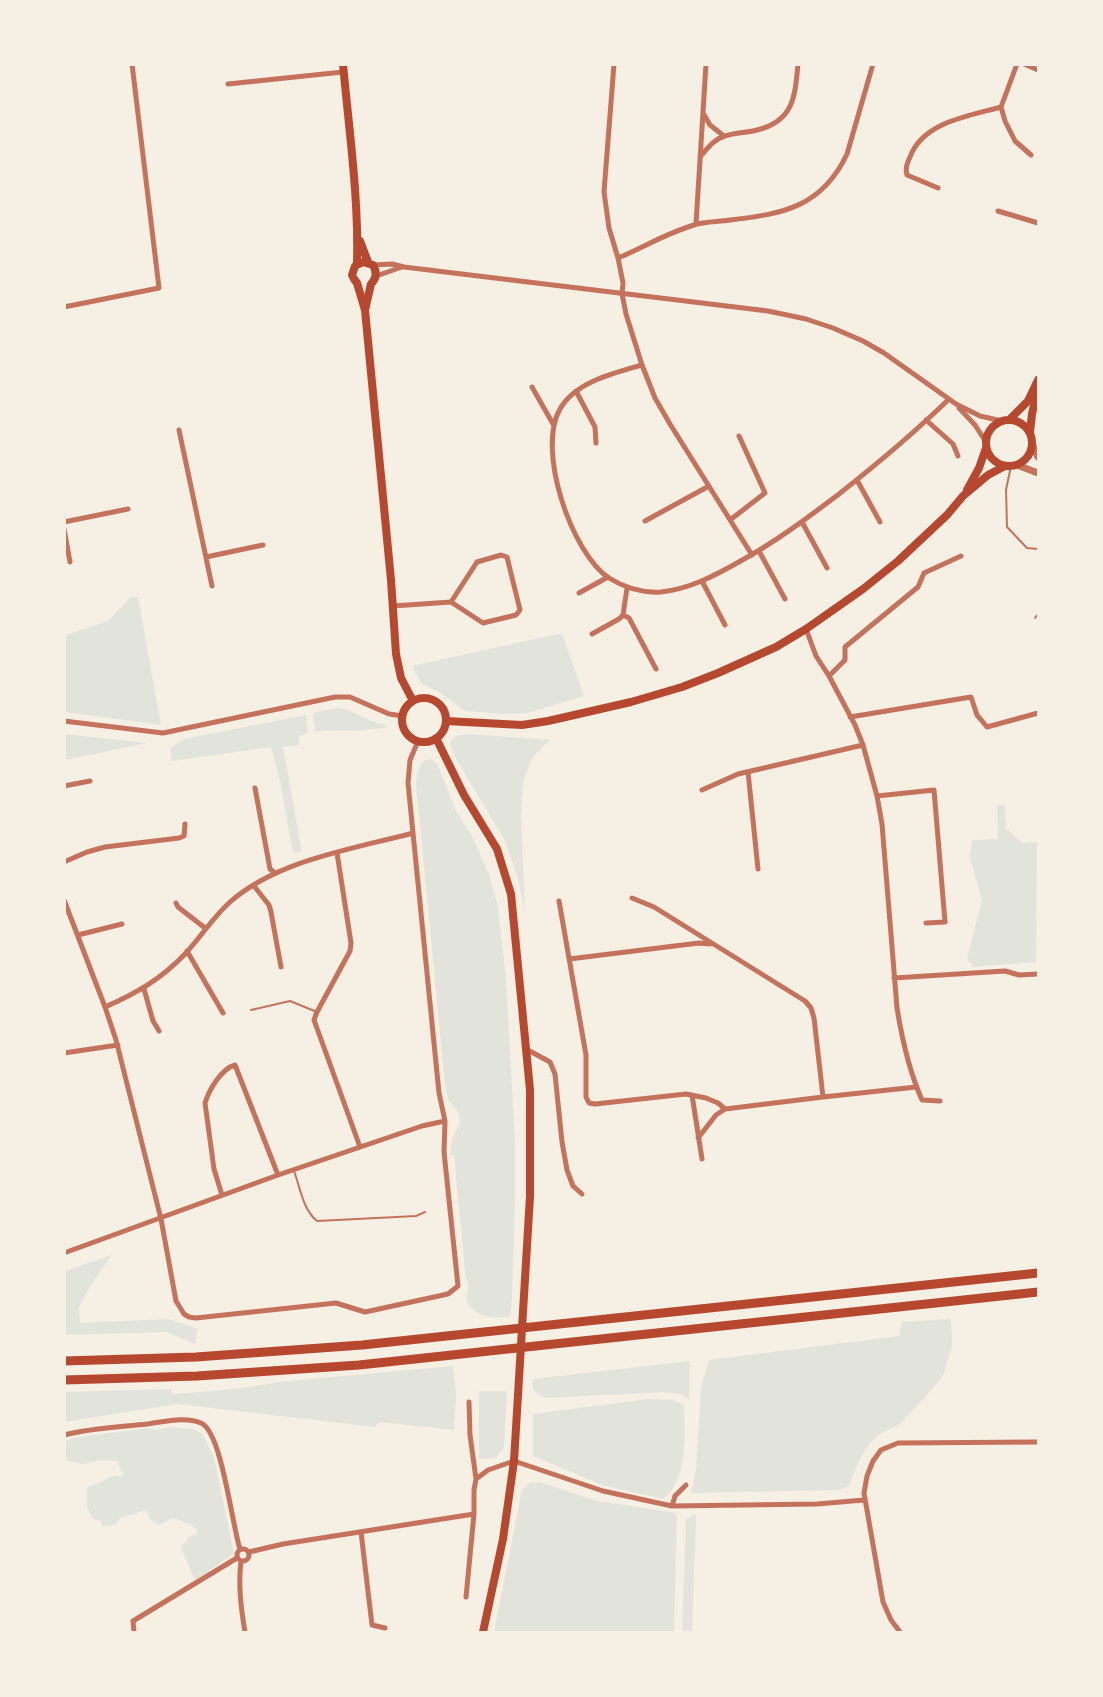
<!DOCTYPE html>
<html>
<head>
<meta charset="utf-8">
<style>
  body { margin:0 }
  #map { position:relative; width:1103px; height:1697px; overflow:hidden; background:#f6efe4; font-family:"PT Sans",sans-serif }
  canvas { display:block }
  .frame { position:absolute; inset:0; border:66px solid #f6efe4; pointer-events:none }
</style>
</head>
<body>
<div id="map">
<canvas width="1103" height="1697"></canvas>
<div class="frame"></div>
</div>
<script>
const c = document.querySelector('canvas').getContext('2d');
c.lineJoin = 'round';
function fillPath(path, color) { c.fillStyle = color; c.fill(path, 'evenodd'); }
function trace(path, color, width, dash) { c.strokeStyle = color; c.lineWidth = width; c.lineCap = dash ? 'butt' : 'round'; c.setLineDash(dash || []); c.stroke(path); }
const green = new Path2D(`
  M131,597H138L161,725L65,712V635L108,621Z
  M562,633L584,696L528,713L501,714L465,711L439,692L421,683L412,666Z
  M335,708C351,709 356,715 369,720C376,723 382,723 389,727L357,731L326,730L315,732L313,713Z
  M306,715L308,733L299,736V745L283,747L302,852L293,853L280,781L271,747L172,761L170,748L184,739Z
  M65,734L147,743L65,760Z
  M466,734L550,740L532,758L523,782L521,815L525,913L518,878L505,841L455,757L450,744L451,740L456,736Z
  M431,759L437,763L456,811L472,836L489,874L498,907L506,979L515,1142V1200L512,1298L510,1317C495,1318 477,1319 468,1303C464,1296 470,1291 468,1284C467,1280 465,1276 465,1271L454,1155H450L452,1139L460,1123L458,1112L448,1099L445,1085L416,784C417,774 418,767 425,760Z
  M997,805H1005L1006,828L1022,843L1037,842L1036,962L973,967L967,959L982,900L970,858L972,840L998,839Z
  M112,1255L90,1286L79,1307L80,1323L168,1319L198,1329L195,1344L167,1332L65,1335V1271Z
  M951,1319L952,1346L943,1376L930,1392L898,1426C868,1434 859,1459 849,1486L839,1490L691,1493L696,1470L701,1387L709,1360L899,1336L902,1322Z
  M690,1361L689,1399L679,1394L663,1392L545,1398L538,1394L533,1389V1379Z
  M453,1366L456,1395L454,1430L380,1422L375,1427L177,1404L65,1422V1392L171,1389L172,1394C207,1392 243,1389 278,1382Z
  M479,1391H507L504,1448L495,1458L479,1459Z
  M648,1399L672,1400L684,1405C684,1435 689,1479 663,1499L602,1485L533,1456V1414Z
  M170,1427L193,1429L203,1434L214,1458L234,1553L195,1581L181,1547L189,1537L197,1534L196,1528L190,1524L173,1518L159,1525L150,1519L146,1510L120,1518L116,1524L103,1527L101,1521L93,1519L87,1507V1488L114,1476H124L117,1461L102,1460L82,1464L65,1460V1441L73,1438L147,1428L156,1430Z
  M540,1482L597,1501L677,1513L674,1632H494L522,1490L530,1483Z
  M696,1514L692,1632H682L686,1519Z`);
const service = new Path2D(`
  M1011,466L1006,490L1007,527L1027,548L1038,549
  M1035,618L1038,614
  M251,1010L290,1001L317,1012
  M294,1171C300,1187 303,1210 317,1221L416,1216L425,1212`);
const minor = new Path2D(`
  M614,64L604,192L609,228L618,258L623,283L622,294L626,314L642,365L655,398L670,424L752,555
  M1017,64L1001,107L1005,121L1015,141L1031,155
  M1024,64L1038,70
  M228,84L343,72
  M703,113L710,125L724,136
  M700,157C707,149 714,139 725,136C735,132 747,133 757,130C794,121 795,96 798,64
  M938,188L907,175C905,168 907,164 910,157C923,122 969,116 1001,107
  M998,211L1038,223
  M696,224L706,64
  M618,258C644,247 667,233 694,225C705,221 718,222 730,220C783,214 822,207 847,154L873,64
  M373,265L392,264L404,267L768,311L806,319L833,328L863,341L884,353L956,404L980,416L1002,421
  M376,276L402,267
  M64,307L159,288L132,64
  M642,365C614,373 575,382 560,409C536,450 572,554 609,578C625,588 643,593 661,592C689,589 714,576 737,563C774,543 806,519 839,494C877,464 914,433 949,399
  M532,387L553,424
  M576,391L595,427L596,443
  M959,408L975,425L986,442
  M926,420L953,444L958,456
  M179,430L212,586
  M857,480L880,522
  M730,520L765,493L739,436
  M645,521L709,486
  M64,522L128,509
  M802,522L827,568
  M64,529L70,562
  M759,551L785,599
  M206,557L263,545
  M702,581L725,625
  M579,593L608,577
  M393,606L451,602L483,623L516,615L520,610L507,557L501,555L477,562L451,602
  M623,615L629,618L656,669
  M806,629L816,656L829,676L855,725L863,745L877,796L882,824L897,1008C902,1039 909,1071 922,1100L940,1101
  M592,634L619,619L623,615L627,588
  M829,676L845,660V647L918,587L924,573L961,556
  M850,717L971,697L977,715L987,727L1038,713
  M64,721L163,733L335,697H350L389,714L403,716
  M748,772L758,869
  M64,786L90,781
  M255,788L270,869L275,873
  M702,790L738,774L863,745
  M877,796L934,790L945,922L926,923
  M337,853L351,943L350,951L317,1012L314,1020L360,1147
  M64,862L87,852L105,847L179,838L184,836L185,824
  M254,886L269,905L271,912L281,967
  M632,898L654,907L805,1001L811,1008L814,1018L823,1097L916,1087
  M64,900L105,1007L116,1040L161,1219L176,1301L184,1314L189,1317L196,1318L336,1303L365,1312L448,1294L458,1286L444,1152L445,1121L439,1093L408,783L410,760L418,741
  M559,901L586,1055V1097L589,1103L595,1104L686,1094L706,1098L718,1103L725,1109
  M176,903L178,907L205,928
  M78,935L122,924
  M187,951L223,1013
  M569,959L699,943L710,944
  M894,978L1005,971L1019,975L1038,974
  M144,989L153,1021L159,1031
  M105,1007C137,993 161,979 185,954C201,937 213,917 230,902C278,860 353,849 413,833
  M526,1049L550,1062L555,1074L562,1142L567,1170L573,1186L582,1194
  M64,1053L118,1045
  M692,1095L702,1159
  M698,1138L716,1115L725,1109L823,1097
  M222,1195L214,1169L205,1103C209,1090 221,1069 235,1065L278,1175
  M64,1253L278,1175L422,1126L445,1121
  M469,1402L470,1435L476,1479
  M64,1435C91,1428 119,1427 147,1424C164,1422 185,1416 201,1423C222,1432 232,1526 240,1549
  M672,1506L675,1496L686,1485
  M361,1532L372,1625L385,1628
  M237 1555a6 6 0 1 1 12 0a6 6 0 1 1-12 0Z
  M249,1552L283,1544L474,1514V1490L476,1479L488,1470L514,1461L603,1491L672,1506L817,1504L864,1500
  M241,1561C238,1586 241,1608 245,1632
  M466,1597L474,1514
  M134,1632L133,1621L237,1558
  M900,1632L891,1620L883,1602L864,1493L867,1476L873,1461L881,1450L898,1443L1038,1442`);
const tertiary = new Path2D(`
  M1033,446L1038,457
  M1017,465L1038,473`);
const secondary = new Path2D(`
  M343,64C349,130 359,199 357,264
  M360,241L368,262
  M365,310L371,284C377,278 377,272 373,265L363,262L355,266L352,275L354,279L357,283L365,310L391,580L396,654L401,678L413,701
  M1010,419L1028,401L1038,380
  M986 443a23 23 0 1 1 46 0a23 23 0 1 1-46 0Z
  M1030,432L1032,414L1038,386
  M967,490L979,468L986,448
  M402 720a22 22 0 1 1 44 0a22 22 0 1 1-44 0Z
  M446,721L522,725L548,721L631,702L682,687L718,673L776,647L806,629L863,589L898,561L947,515L963,496L988,475L1005,466
  M436,738L464,795L497,849L511,894L530,1090V1196L514,1461L503,1539L483,1632`);
const motorway = new Path2D(`
  M64,1361L196,1357L362,1345L1038,1273
  M64,1380L197,1376L359,1365L1038,1292`);
fillPath(green, '#e2e4dc');
trace(service, '#c5725c', 2);
trace(minor, '#c5725c', 5);
trace(tertiary, '#c5725c', 7);
trace(secondary, '#b5482f', 8);
trace(motorway, '#b5482f', 9);
</script>
</body>
</html>
